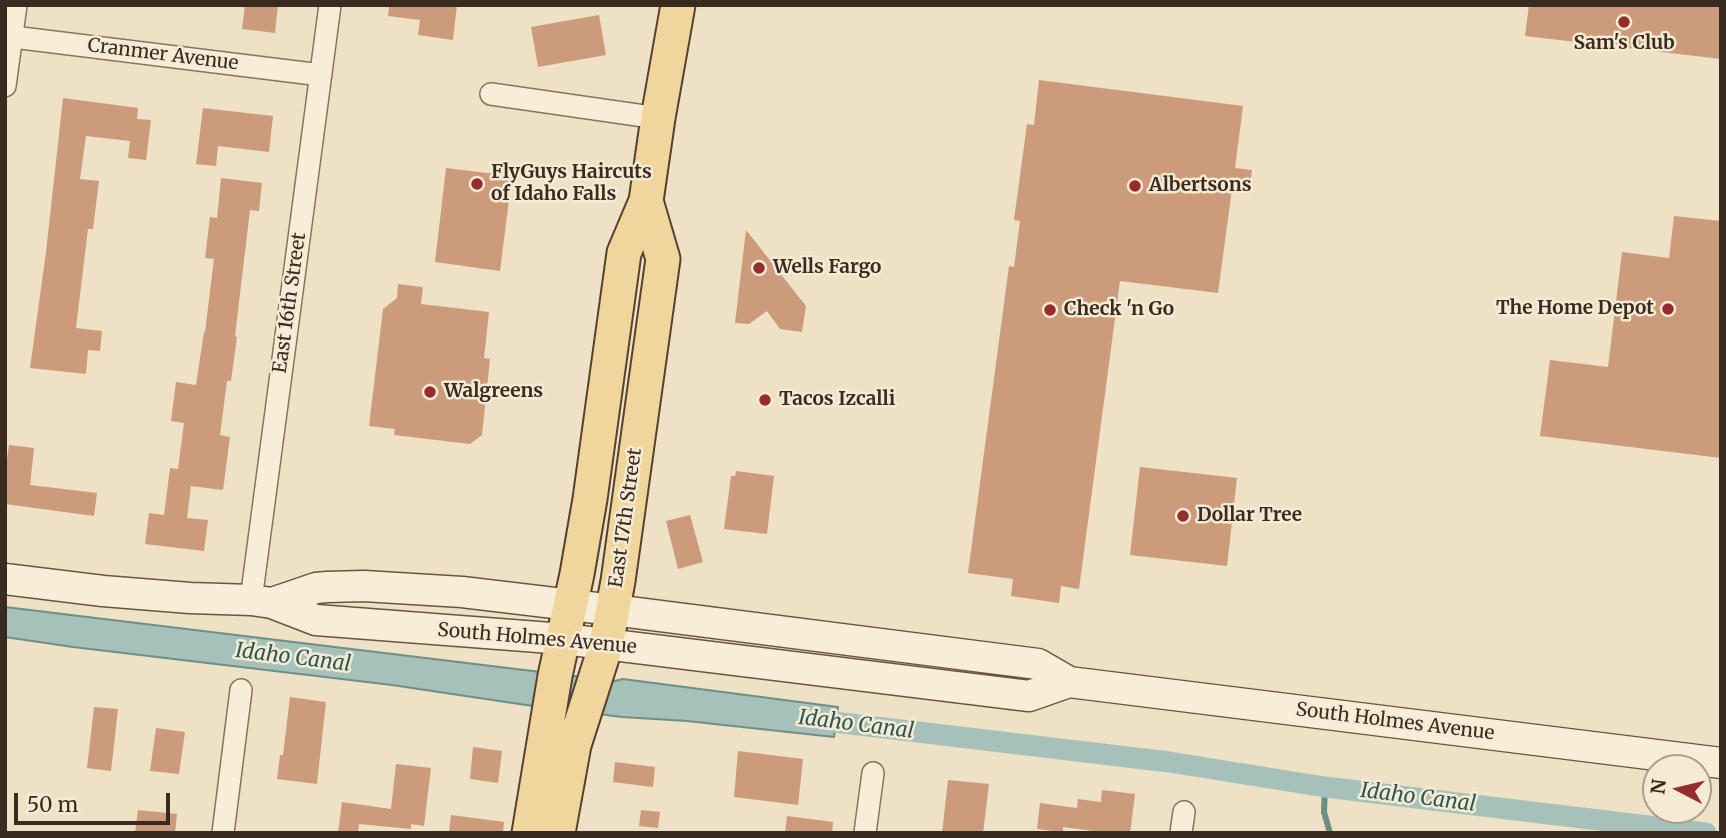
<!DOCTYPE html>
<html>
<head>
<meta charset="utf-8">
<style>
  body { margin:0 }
  #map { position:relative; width:1726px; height:838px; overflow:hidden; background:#eee1c5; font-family:Merriweather,serif }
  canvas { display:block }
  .frame { position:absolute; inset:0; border:7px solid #392b1f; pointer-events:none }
  .north { position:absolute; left:1642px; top:754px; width:70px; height:70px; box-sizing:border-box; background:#f5ebd4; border:2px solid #aa9e8c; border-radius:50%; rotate:277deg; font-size:19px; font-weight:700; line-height:28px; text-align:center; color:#392b1f }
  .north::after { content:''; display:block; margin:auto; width:24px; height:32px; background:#972c2e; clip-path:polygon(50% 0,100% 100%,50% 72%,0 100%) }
  .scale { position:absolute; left:14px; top:793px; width:156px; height:32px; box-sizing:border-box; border:4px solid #392b1f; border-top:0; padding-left:9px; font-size:21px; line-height:24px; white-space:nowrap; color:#392b1f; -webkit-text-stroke:5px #f5ebd4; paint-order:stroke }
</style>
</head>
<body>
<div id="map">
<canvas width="1726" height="838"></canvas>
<div class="frame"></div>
<div class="north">N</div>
<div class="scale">50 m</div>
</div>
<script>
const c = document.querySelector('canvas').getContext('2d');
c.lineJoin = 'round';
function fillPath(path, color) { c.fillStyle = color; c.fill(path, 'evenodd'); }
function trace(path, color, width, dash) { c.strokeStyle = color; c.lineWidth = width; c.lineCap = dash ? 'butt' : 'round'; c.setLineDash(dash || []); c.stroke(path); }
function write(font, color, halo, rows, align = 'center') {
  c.font = font + ' Merriweather,serif'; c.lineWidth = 5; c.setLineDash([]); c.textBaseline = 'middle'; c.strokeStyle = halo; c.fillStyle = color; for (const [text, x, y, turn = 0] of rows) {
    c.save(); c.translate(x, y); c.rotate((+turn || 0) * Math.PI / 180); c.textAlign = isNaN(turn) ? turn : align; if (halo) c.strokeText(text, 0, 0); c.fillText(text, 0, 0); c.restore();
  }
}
const water = new Path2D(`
  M5,607L615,681L623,679L838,707L834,737L687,721L622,717L526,705L392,685L73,647L5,637Z`);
const stream = new Path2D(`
  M1325,787L1324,812L1330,833`);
const canal = new Path2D(`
  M809,719L1169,762L1325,787L1706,833`);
const building = new Path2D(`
  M245,5H278L275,33L242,29Z
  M389,5H457L453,40L418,35L420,20L388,16Z
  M1529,5H1721V59L1525,36Z
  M599,15L606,55L538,67L531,27Z
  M1039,80L1243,106L1235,168L1252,170L1250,187L1232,189L1218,293L1120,281L1079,589L1061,586L1059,603L1011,596L1013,579L968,573L1009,266L1014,267L1020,221L1014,220L1027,124L1034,125Z
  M63,98L138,108L137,119L151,120L146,160L128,158L130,141L86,136L80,179L99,181L93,229H88L76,328L102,331L100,351L88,350L86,374L30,368L46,252Z
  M203,108L273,116L269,152L218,146L216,166L196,164Z
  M446,168L512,176L500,271L435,262Z
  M221,178L262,183L259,211L250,210L235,336L237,337L231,381H227L220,435L230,437L223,490L191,486L187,518L208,520L204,551L145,544L149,513L164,515L170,468L178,469L184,423L171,421L176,382L196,385L204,332H205L214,259L205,258L210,217L217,218Z
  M1674,216L1721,221V458L1540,436L1550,360L1608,367L1622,252L1669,258Z
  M746,230L806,306L802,332L780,329L767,311L749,324L735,323Z
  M398,284L423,287L421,304L489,312L484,358L490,359L482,435L470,444L394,435L395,429L369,426L383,309L397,298Z
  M9,445L34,448L30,485L97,493L94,516L5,504V474Z
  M1140,467L1237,478L1227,566L1130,555Z
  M736,471L774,476L767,534L724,529L731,476H735Z
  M690,515L703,562L678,569L666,521Z
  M290,697L326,702L317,784L277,779L280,755H283Z
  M94,707L118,709L111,771L87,768Z
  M156,728L185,732L179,774L150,771Z
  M473,747L502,751L498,783L470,779Z
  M738,751L803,759L798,805L734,797Z
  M615,762L655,767L653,787L613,782Z
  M396,764L431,768L424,826L411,824V829L359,824L358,833H338L342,802L391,809Z
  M948,780L989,784L983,833H942Z
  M1102,790L1135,794L1130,833H1109L1063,827V832L1037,829L1040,803L1077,808L1078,799L1101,802Z
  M138,810L177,814L175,833H135Z
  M641,810L660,812L658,828L639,826Z
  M451,815L504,822L503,833H449Z
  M787,816L833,822L832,833H785Z`);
const minor = new Path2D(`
  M5,36L321,75
  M5,86L16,5
  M491,94L658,118
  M251,600L330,5
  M223,833L241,690
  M865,833L873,773
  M1181,833L1184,812`);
const secondary = new Path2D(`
  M5,579L103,591L190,598L251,600L272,603L316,620L564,639L1029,696L1069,682
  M272,603L316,588L327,587L364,586L462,592L613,610L1038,664L1069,682L1721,763`);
const primary = new Path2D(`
  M529,833L555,676L577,574L590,499L624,253L646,201L658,118L678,5
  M558,833L574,745L606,645L618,581L663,259L646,201`);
const markers = [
  [1624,22,7,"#972c2e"],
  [477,184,7,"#972c2e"],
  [1135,186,7,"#972c2e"],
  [759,268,7,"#972c2e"],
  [1668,309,7,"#972c2e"],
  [1050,310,7,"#972c2e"],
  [430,392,7,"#972c2e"],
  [765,400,7,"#972c2e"],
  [1183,516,7,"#972c2e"]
];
const poiNames = [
  ["Sam's Club",1624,44,"center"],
  ["FlyGuys Haircuts",491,173],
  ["of Idaho Falls",491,195],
  ["Albertsons",1149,186],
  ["Wells Fargo",773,268],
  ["The Home Depot",1654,309,"right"],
  ["Check 'n Go",1064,310],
  ["Walgreens",444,392],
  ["Tacos Izcalli",779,400],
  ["Dollar Tree",1197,516]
];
const streetNames = [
  ["Cranmer Avenue",163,55,7],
  ["East 16th Street",290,303,-82],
  ["East 17th Street",626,518,-82],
  ["South Holmes Avenue",537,639,5],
  ["South Holmes Avenue",1395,722,7]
];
const waterNames = [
  ["Idaho Canal",293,658,7],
  ["Idaho Canal",856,725,7],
  ["Idaho Canal",1418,798,7]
];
fillPath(water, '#a6c1b9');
trace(water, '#6d8f86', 2);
trace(stream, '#6d8f86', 6);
trace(canal, '#a6c1b9', 21);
fillPath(building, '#cb9b7b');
trace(minor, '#88735b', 24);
trace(secondary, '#6a543e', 33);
trace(primary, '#56412f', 37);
trace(minor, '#f8eed8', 21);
trace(secondary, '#f8eed8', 30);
trace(primary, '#f0d59d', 33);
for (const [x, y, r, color] of markers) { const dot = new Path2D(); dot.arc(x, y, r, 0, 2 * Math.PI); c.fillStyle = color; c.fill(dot); trace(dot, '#f5ebd4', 2.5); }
write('bold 19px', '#392b1f', '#f5ebd4', poiNames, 'left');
write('19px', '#392b1f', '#f5ebd4', streetNames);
write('italic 21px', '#2e5855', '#f5ebd4', waterNames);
</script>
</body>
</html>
